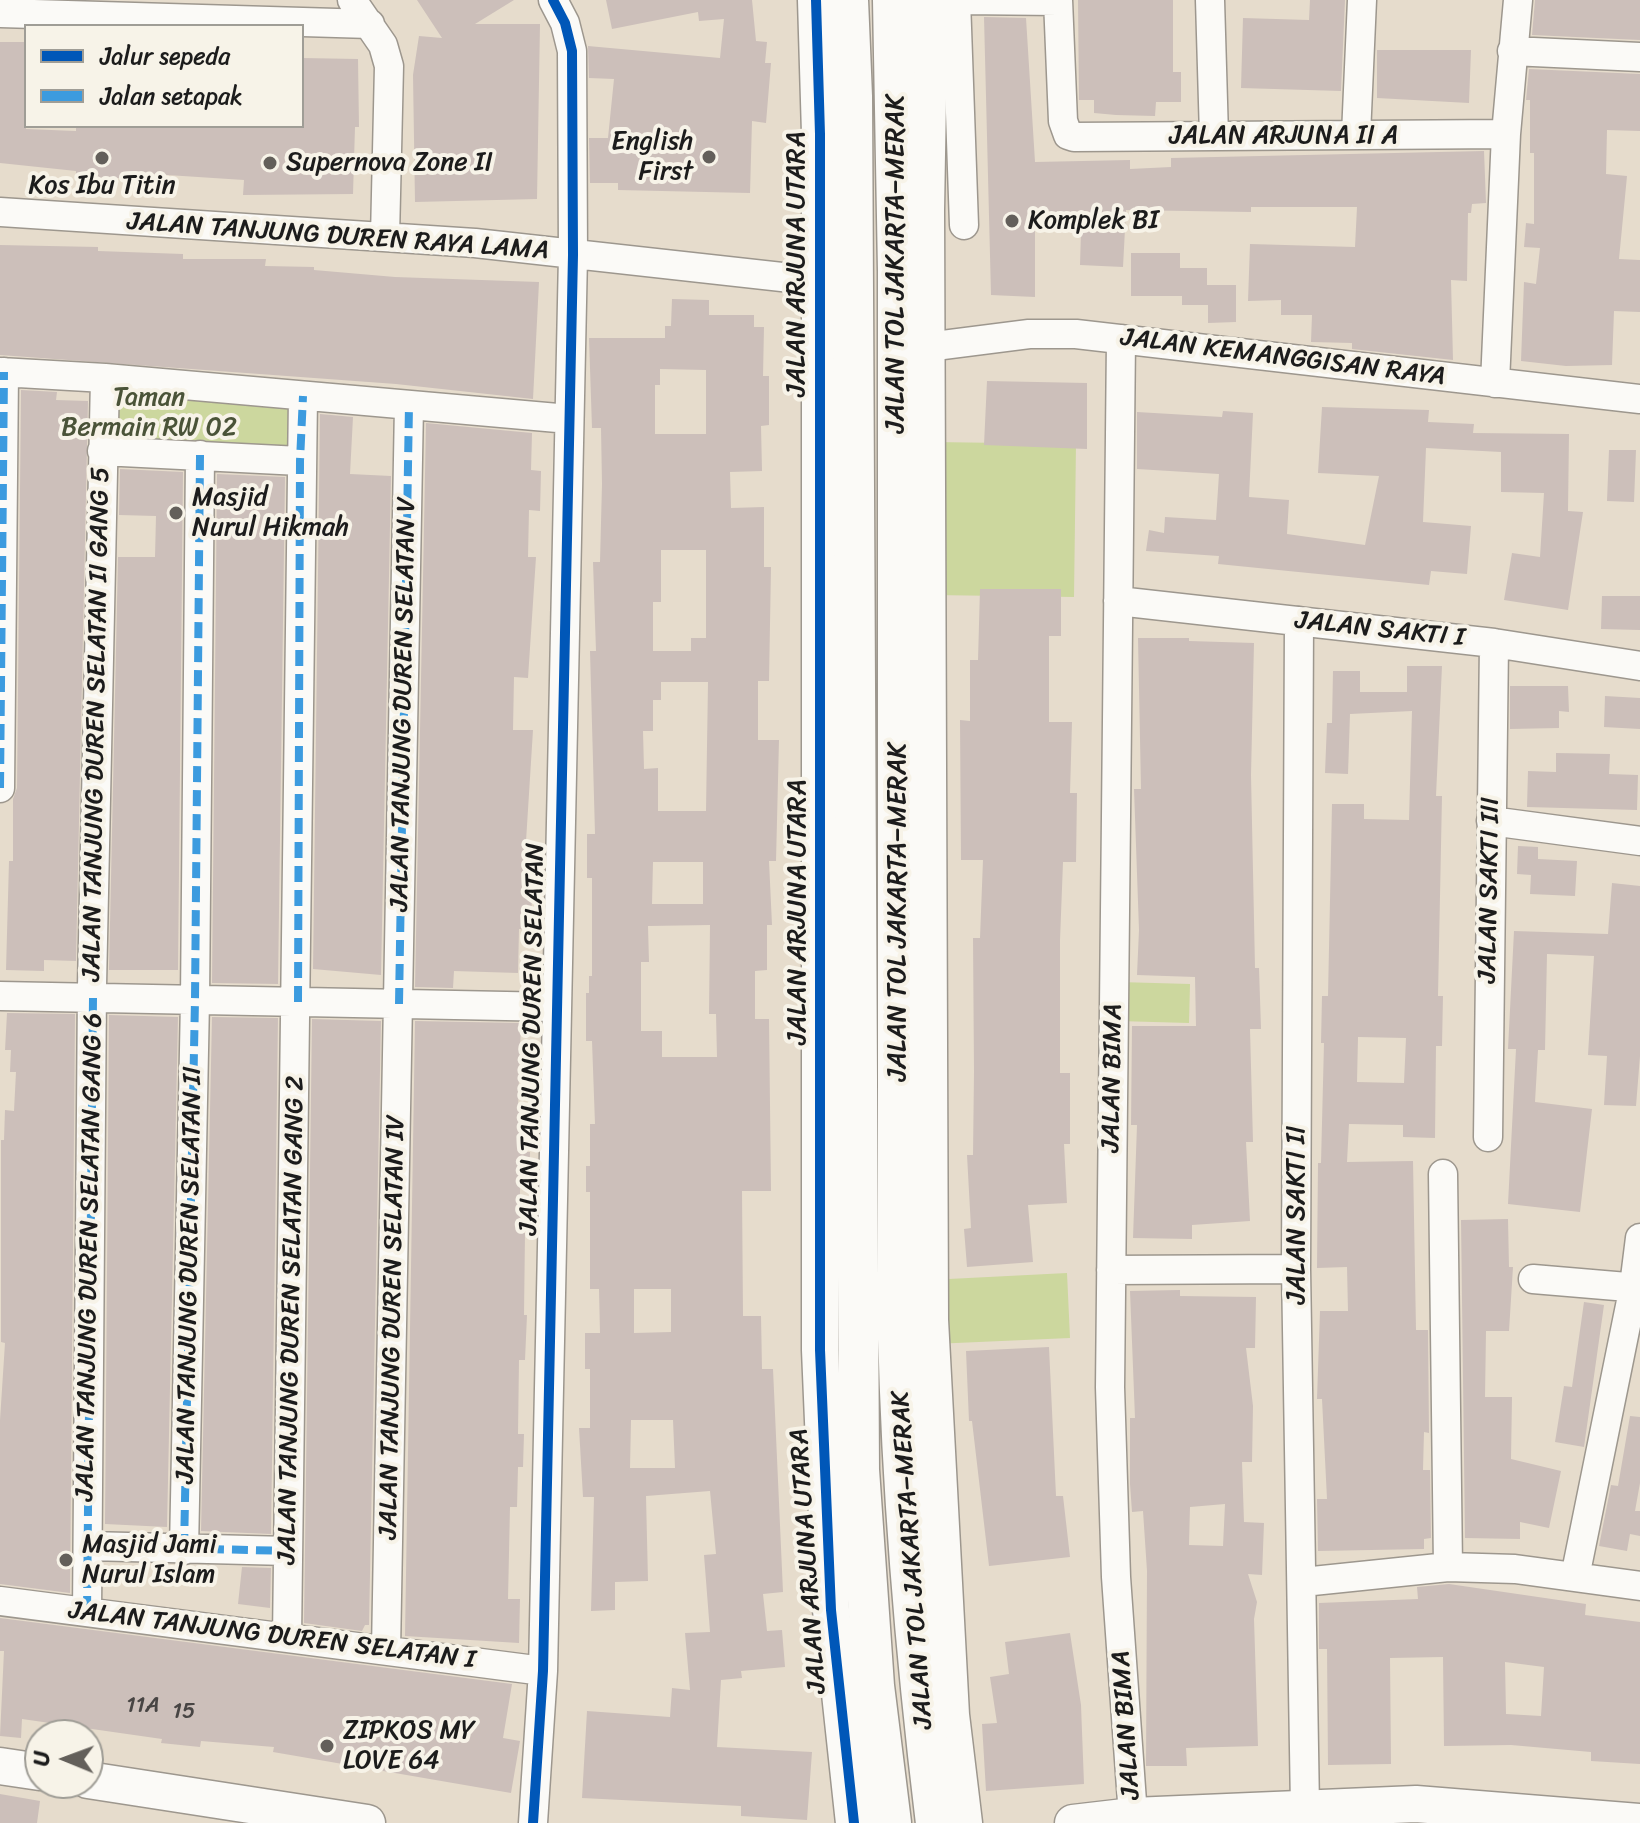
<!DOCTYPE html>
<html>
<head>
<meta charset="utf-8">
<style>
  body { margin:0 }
  #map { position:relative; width:1640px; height:1823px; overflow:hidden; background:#e6dccc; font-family:Sriracha,sans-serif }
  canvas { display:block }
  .legend { position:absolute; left:24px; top:24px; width:280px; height:104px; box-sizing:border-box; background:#f7f3e8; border:2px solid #9f9d96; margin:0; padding:10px 14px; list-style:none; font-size:24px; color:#1c1c1c }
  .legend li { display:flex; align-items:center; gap:16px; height:40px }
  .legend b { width:40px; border:2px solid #9f9d96 }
  .north { position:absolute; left:24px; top:1719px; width:80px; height:80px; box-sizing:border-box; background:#f7f3e8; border:2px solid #9f9d96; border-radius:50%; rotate:271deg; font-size:22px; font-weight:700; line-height:32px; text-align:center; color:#1c1c1c }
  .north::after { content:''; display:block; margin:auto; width:28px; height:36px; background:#635f5a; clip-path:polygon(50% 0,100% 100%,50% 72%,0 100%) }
</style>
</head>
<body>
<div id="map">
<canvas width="1640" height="1823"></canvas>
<ul class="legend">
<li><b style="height:10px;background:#0057b8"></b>Jalur sepeda</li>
<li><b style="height:10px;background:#3c9bdf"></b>Jalan setapak</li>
</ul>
<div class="north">U</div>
</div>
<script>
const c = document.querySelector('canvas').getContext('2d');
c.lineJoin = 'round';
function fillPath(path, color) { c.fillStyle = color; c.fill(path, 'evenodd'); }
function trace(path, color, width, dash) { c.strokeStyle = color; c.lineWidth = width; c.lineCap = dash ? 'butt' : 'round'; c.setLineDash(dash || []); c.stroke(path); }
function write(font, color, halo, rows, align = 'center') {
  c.font = font + ' Sriracha,sans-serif'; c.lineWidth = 8; c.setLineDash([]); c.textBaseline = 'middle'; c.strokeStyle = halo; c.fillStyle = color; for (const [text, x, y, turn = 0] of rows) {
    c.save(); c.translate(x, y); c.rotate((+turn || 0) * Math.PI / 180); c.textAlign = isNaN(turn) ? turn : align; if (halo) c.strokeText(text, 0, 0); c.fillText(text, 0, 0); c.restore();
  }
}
const green = new Path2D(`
  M106,372L299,390L297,458L105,448Z
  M933,442L1076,444L1074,597L932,595Z
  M1119,982L1190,984L1189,1023L1118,1021Z
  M1067,1273L1070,1338L933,1344L929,1280Z`);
const building = new Path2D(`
  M417,0H514L475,24H540L537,199L415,202L413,75L419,36L442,38Z
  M606,0H752L756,41L767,42L765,63H771L766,123L752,121L750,193L618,190V183H590L589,138H608L614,79L589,78L588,46L720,58L724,19L699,21L698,12L612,29Z
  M1078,0H1173V72H1181V102H1156L1155,116L1116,115L1094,113V100H1079Z
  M1310,0H1345L1341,91L1241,88L1243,18L1309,20Z
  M1535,0H1640V40L1532,35Z
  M984,17L1026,18L1035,162L1130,160V169L1171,167V158L1484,151L1486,203L1472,204L1471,213H1468L1467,281L1451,280L1453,360L1352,349V343L1311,342L1312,315H1281V300L1248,301L1250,244L1355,247L1357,207H1251V212L1126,210L1123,267L1080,265L1081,231L1035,230V297L991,295Z
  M0,42H26V129L76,131V126H302V58L358,59L359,127H355L353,194L243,195L244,180L152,174V179L76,177V171L0,163Z
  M1377,50H1471L1469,103L1377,98Z
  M1529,69L1640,74V131L1607,130L1606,174L1627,176L1619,259L1640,260V312L1614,311L1612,365L1566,366L1521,361L1524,282L1536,284L1540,248L1524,247L1526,223L1534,224V153H1530V100H1526Z
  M0,245L98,247V251L183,254V259H266L265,266L314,267V270L395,277L539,282L533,399L396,384L0,355Z
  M1131,253H1180V268H1207V285H1236V322L1208,323V305H1182V296H1131Z
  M672,299L709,300V315H754V327H764L763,376H769V425L761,426L762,471L730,472L731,508L764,507V567H771L769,681H758V740H779L776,861H769L772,925H767V970L755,971V1019H769L771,1191H742L743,1316H761L762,1369H773L783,1592L763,1594L767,1631L782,1630L785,1667L741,1671L742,1678L721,1680L717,1747L812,1752L807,1820L741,1816V1806L582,1798L587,1711L670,1717L672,1688L690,1690L685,1633L710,1632L704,1555L716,1554L710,1491L646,1496L648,1581L615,1582V1610L591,1611L594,1497H583L579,1428H590V1369H585V1333H600L599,1289H590V1192H586V1166H590V1124H595L592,1041H586V993H589V976H592V878H587V834H595L590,651H596L593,562H600L602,484L601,428H592L589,338H665V326H671ZM660,369L706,370V434H655V385H660ZM661,550H706V638H691V651H653V602H661ZM661,682H708L706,811H658V768L644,769L643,731H653V700H661ZM653,862H703V904H652ZM710,925L709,1014H716L717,1057H662V1031H641V962H649L648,926ZM634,1289H671V1332L634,1333ZM631,1420H673L675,1468H630Z
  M987,381L1087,383V449L984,445Z
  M21,390L57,392L56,400L88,401L76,961L44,960V971L6,970L9,861H13V799L17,788Z
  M1322,407L1429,410L1428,422L1474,424L1473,433L1569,434L1568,511L1583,512L1568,610L1504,600L1512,553L1540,557L1544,493L1501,492V452L1426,448L1423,522L1471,526L1467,574L1431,571L1429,585L1218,564L1219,556L1146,551L1149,530L1164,533L1165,517L1216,520L1219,474L1137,469V412L1222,417L1223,411L1253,413L1249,497L1289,500L1287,534L1365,545L1379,476L1318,473Z
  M320,414L353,417L350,474L391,476L381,975L313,969Z
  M426,423L532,433L531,470L541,471L540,511L529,510L528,557H536L528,678L514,677L513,730H533L523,889H532L531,930L519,929L518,973L454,971L453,988L415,987Z
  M1609,450H1636L1634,502L1607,501Z
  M120,469L183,472L178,970H109L118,557H155L156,516L119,515Z
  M217,474L285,477L278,984L212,983Z
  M980,589H1061V636H1049V722H1072L1070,793H1077L1076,862H1063L1060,940V1073H1070V1144H1064L1067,1203L1028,1205L1033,1262L967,1267L964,1229L971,1228L967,1155H973L974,1072L973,938H980L983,860H961L960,720L970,721V660H978Z
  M1602,596H1640V630L1601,629Z
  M1138,638H1189V641L1254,643L1251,775L1255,968H1259L1261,1029H1250L1253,1142H1246L1250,1221L1192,1225V1239L1133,1238L1137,1125H1131L1132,1026H1196L1195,977L1137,975L1139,930L1134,789H1141Z
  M1407,666H1442L1436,796H1442L1438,996H1443L1442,1046H1436L1435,1138L1403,1137V1125L1349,1124L1347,1162L1413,1161L1416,1330H1428L1429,1433L1424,1432L1423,1470H1430L1431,1538L1424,1539V1549L1318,1551L1317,1499H1327L1322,1399H1317L1320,1311H1348L1347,1267L1317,1268L1318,1163H1321L1324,1043H1321L1322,996H1328L1332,804H1364V819L1409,820L1412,711L1350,714L1348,774L1325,773L1327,723H1332L1333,671H1360V692H1407ZM1358,1037L1406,1038L1404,1083L1357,1082Z
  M1510,686H1568L1569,712L1559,711V728L1510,729Z
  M1605,696L1640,698V729L1604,727Z
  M1556,753L1610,754L1609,774L1638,775L1637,810L1527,807L1528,771L1556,772Z
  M1518,846L1538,847V859L1577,861L1575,896L1530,894L1531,875L1517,874Z
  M1612,883L1640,886V1056L1636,1106L1604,1105L1607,1056L1588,1055L1594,956L1547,954L1545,1050H1538L1535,1102L1592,1109L1580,1212L1508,1204L1516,1049H1508L1514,931L1608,934Z
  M7,1013L75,1014L70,1593L0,1584V1420L5,1343L1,1342V1140H4L5,1110L14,1111L16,1072H10L11,1050H5Z
  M109,1015L178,1017L167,1527L105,1524Z
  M212,1017L278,1018L271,1534L201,1531Z
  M312,1019L381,1021L369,1625H365L362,1631L304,1623Z
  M415,1021L521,1023L518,1107L526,1108L525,1152H530L529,1188H520V1233H525L524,1315H527L525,1360H519L518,1434H524L523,1467H518L517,1507H510L508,1599H520L519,1643L405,1636Z
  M1508,1219L1509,1267H1513L1509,1331H1486L1485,1397H1512L1511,1459L1561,1471L1549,1528L1520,1522V1539L1465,1538L1461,1220Z
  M1180,1290V1296L1256,1297L1255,1348H1246L1253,1406L1252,1462H1242L1244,1522L1264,1523L1262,1575L1248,1574L1257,1602L1254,1619L1258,1746L1186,1748L1187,1766H1146L1147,1571L1143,1511L1132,1512L1130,1484V1418H1135L1130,1291ZM1225,1504L1223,1546L1189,1545L1190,1507Z
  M1584,1302L1604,1305L1584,1447L1555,1442L1564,1386L1572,1387Z
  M1049,1347L1056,1496H1063L1070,1557L989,1566L972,1421H969L966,1351Z
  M1630,1416L1640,1417V1483L1635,1511H1640V1536L1630,1534L1627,1551L1599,1546L1611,1485L1618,1486Z
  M242,1567L271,1568L270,1608L238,1604Z
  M1449,1584L1586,1604L1585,1615L1640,1622V1764L1591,1761V1752L1511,1745L1444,1746L1443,1657L1390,1658L1391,1764L1328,1765L1327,1649H1319V1603L1418,1599L1417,1587ZM1505,1662L1544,1667L1541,1716L1506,1714Z
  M0,1618L512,1684L503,1738L520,1741L511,1793L273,1752L274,1747L201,1741L200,1747L161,1743L162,1739L22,1719L21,1738L0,1736L4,1651H0Z
  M1070,1633L1081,1705L1084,1784L986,1791L982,1724L997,1723L990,1677L1009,1674L1005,1642Z
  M0,1794L40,1801L37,1823H0Z`);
const minor = new Path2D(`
  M352,0L383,45L389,66L385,237
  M956,0L964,225
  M962,0L1058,1
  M1058,0L1063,121L1068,135L1074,137L1506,134
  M1210,0L1214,136
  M0,13L370,24
  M1512,51L1640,57
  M1356,135L1362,0
  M0,212L475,243L818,281
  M1121,339L1110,1387L1116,1577L1133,1816
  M927,347L1029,334H1076L1640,399
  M0,372L105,378L569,419
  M1495,383L1506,134L1518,0
  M102,451L300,461
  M1118,601L1494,643L1640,666
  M1299,621L1296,1269L1305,1808
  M0,788L4,372
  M1491,821L1640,841
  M0,996L556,1007
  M1488,1137L1494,643
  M1443,1174L1448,1567
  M1111,1270L1296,1269
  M1533,1279L1640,1288
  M88,1546L288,1551
  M184,1550L195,1000L200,455
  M1575,1577L1634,1286L1640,1238
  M1303,1582L1448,1567L1515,1569L1640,1586
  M0,1601L543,1671
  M87,1612L92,986L105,378
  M287,1638L303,396
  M386,1650L409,405
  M533,1823L543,1671L573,255L572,51L565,23L553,0`);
const major = new Path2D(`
  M816,0L820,134V1350L831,1610L854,1823
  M925,0L929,42L926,210L930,1320L951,1715L964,1823
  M0,1766L40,1772
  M88,1780L367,1823
  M1073,1823L1133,1816L1416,1804L1640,1822`);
const highway = new Path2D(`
  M848,0L852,96L859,1470L874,1686L891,1823
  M893,0L898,271V1329C902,1495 916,1659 936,1823`);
const quiet = new Path2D(`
  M0,788L4,372
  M298,1002L300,461L303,396
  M399,1004L409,405
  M88,1546L288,1551
  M184,1550L195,1000L200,455
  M87,1612L93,998`);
const cycleway = new Path2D(`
  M816,0L820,134V1350L831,1610L854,1823
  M533,1823L543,1671L573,255L572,51L565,23L553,0`);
const markers = [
  [709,157,8,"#635f5a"],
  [102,158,8,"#635f5a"],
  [270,163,8,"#635f5a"],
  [1012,221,8,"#635f5a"],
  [176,513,8,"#635f5a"],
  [66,1560,8,"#635f5a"],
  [327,1746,8,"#635f5a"]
];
const numberNames = [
  ["11A",143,1706],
  ["15",184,1712]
];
const streetNames = [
  ["JALAN ARJUNA II A",1284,136],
  ["JALAN TANJUNG DUREN RAYA LAMA",338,237,4],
  ["JALAN ARJUNA UTARA",797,264,-90],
  ["JALAN TOL JAKARTA–MERAK",896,264,-90],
  ["JALAN KEMANGGISAN RAYA",1283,358,7],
  ["JALAN SAKTI I",1380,630,6],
  ["JALAN TANJUNG DUREN SELATAN V",404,704,-89],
  ["JALAN TANJUNG DUREN SELATAN II GANG 5",97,724,-89],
  ["JALAN SAKTI III",1490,890,-89],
  ["JALAN ARJUNA UTARA",798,912,-90],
  ["JALAN TOL JAKARTA–MERAK",898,912,-90],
  ["JALAN TANJUNG DUREN SELATAN",533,1039,-89],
  ["JALAN BIMA",1113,1078,-89],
  ["JALAN SAKTI II",1297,1215,-90],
  ["JALAN TANJUNG DUREN SELATAN GANG 6",90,1257,-89],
  ["JALAN TANJUNG DUREN SELATAN II",190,1275,-89],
  ["JALAN TANJUNG DUREN SELATAN GANG 2",292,1320,-89],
  ["JALAN TANJUNG DUREN SELATAN IV",393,1327,-89],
  ["JALAN TOL JAKARTA–MERAK",913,1560,-94],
  ["JALAN ARJUNA UTARA",809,1561,-94],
  ["JALAN TANJUNG DUREN SELATAN I",272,1636,7],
  ["JALAN BIMA",1127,1725,-94]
];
const poiNames = [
  ["English",693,142,"right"],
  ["First",693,172,"right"],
  ["Supernova Zone II",286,163],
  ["Kos Ibu Titin",102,186,"center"],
  ["Komplek BI",1028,221],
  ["Masjid",192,498],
  ["Nurul Hikmah",192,528],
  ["Masjid Jami",82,1545],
  ["Nurul Islam",82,1575],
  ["ZIPKOS MY",343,1731],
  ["LOVE 64",343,1761]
];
const parkNames = [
  ["Taman",149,398],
  ["Bermain RW 02",149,428]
];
fillPath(green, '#ccd79e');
fillPath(building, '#ccbfba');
trace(minor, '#9d978e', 31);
trace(major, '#9d978e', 39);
trace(highway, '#9d978e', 43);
trace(minor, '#fbfaf7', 28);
trace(major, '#fbfaf7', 36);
trace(highway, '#fbfaf7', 40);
trace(quiet, '#3c9bdf', 8, [16, 8]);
trace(cycleway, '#0057b8', 10);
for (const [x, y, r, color] of markers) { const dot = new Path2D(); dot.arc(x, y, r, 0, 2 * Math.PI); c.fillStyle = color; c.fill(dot); trace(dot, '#f7f3e8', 3); }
write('22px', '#484544', null, numberNames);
write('26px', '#1c1c1c', '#f7f3e8', streetNames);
write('26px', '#1c1c1c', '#f7f3e8', poiNames, 'left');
write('26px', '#4a5338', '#f7f3e8', parkNames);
</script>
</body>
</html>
